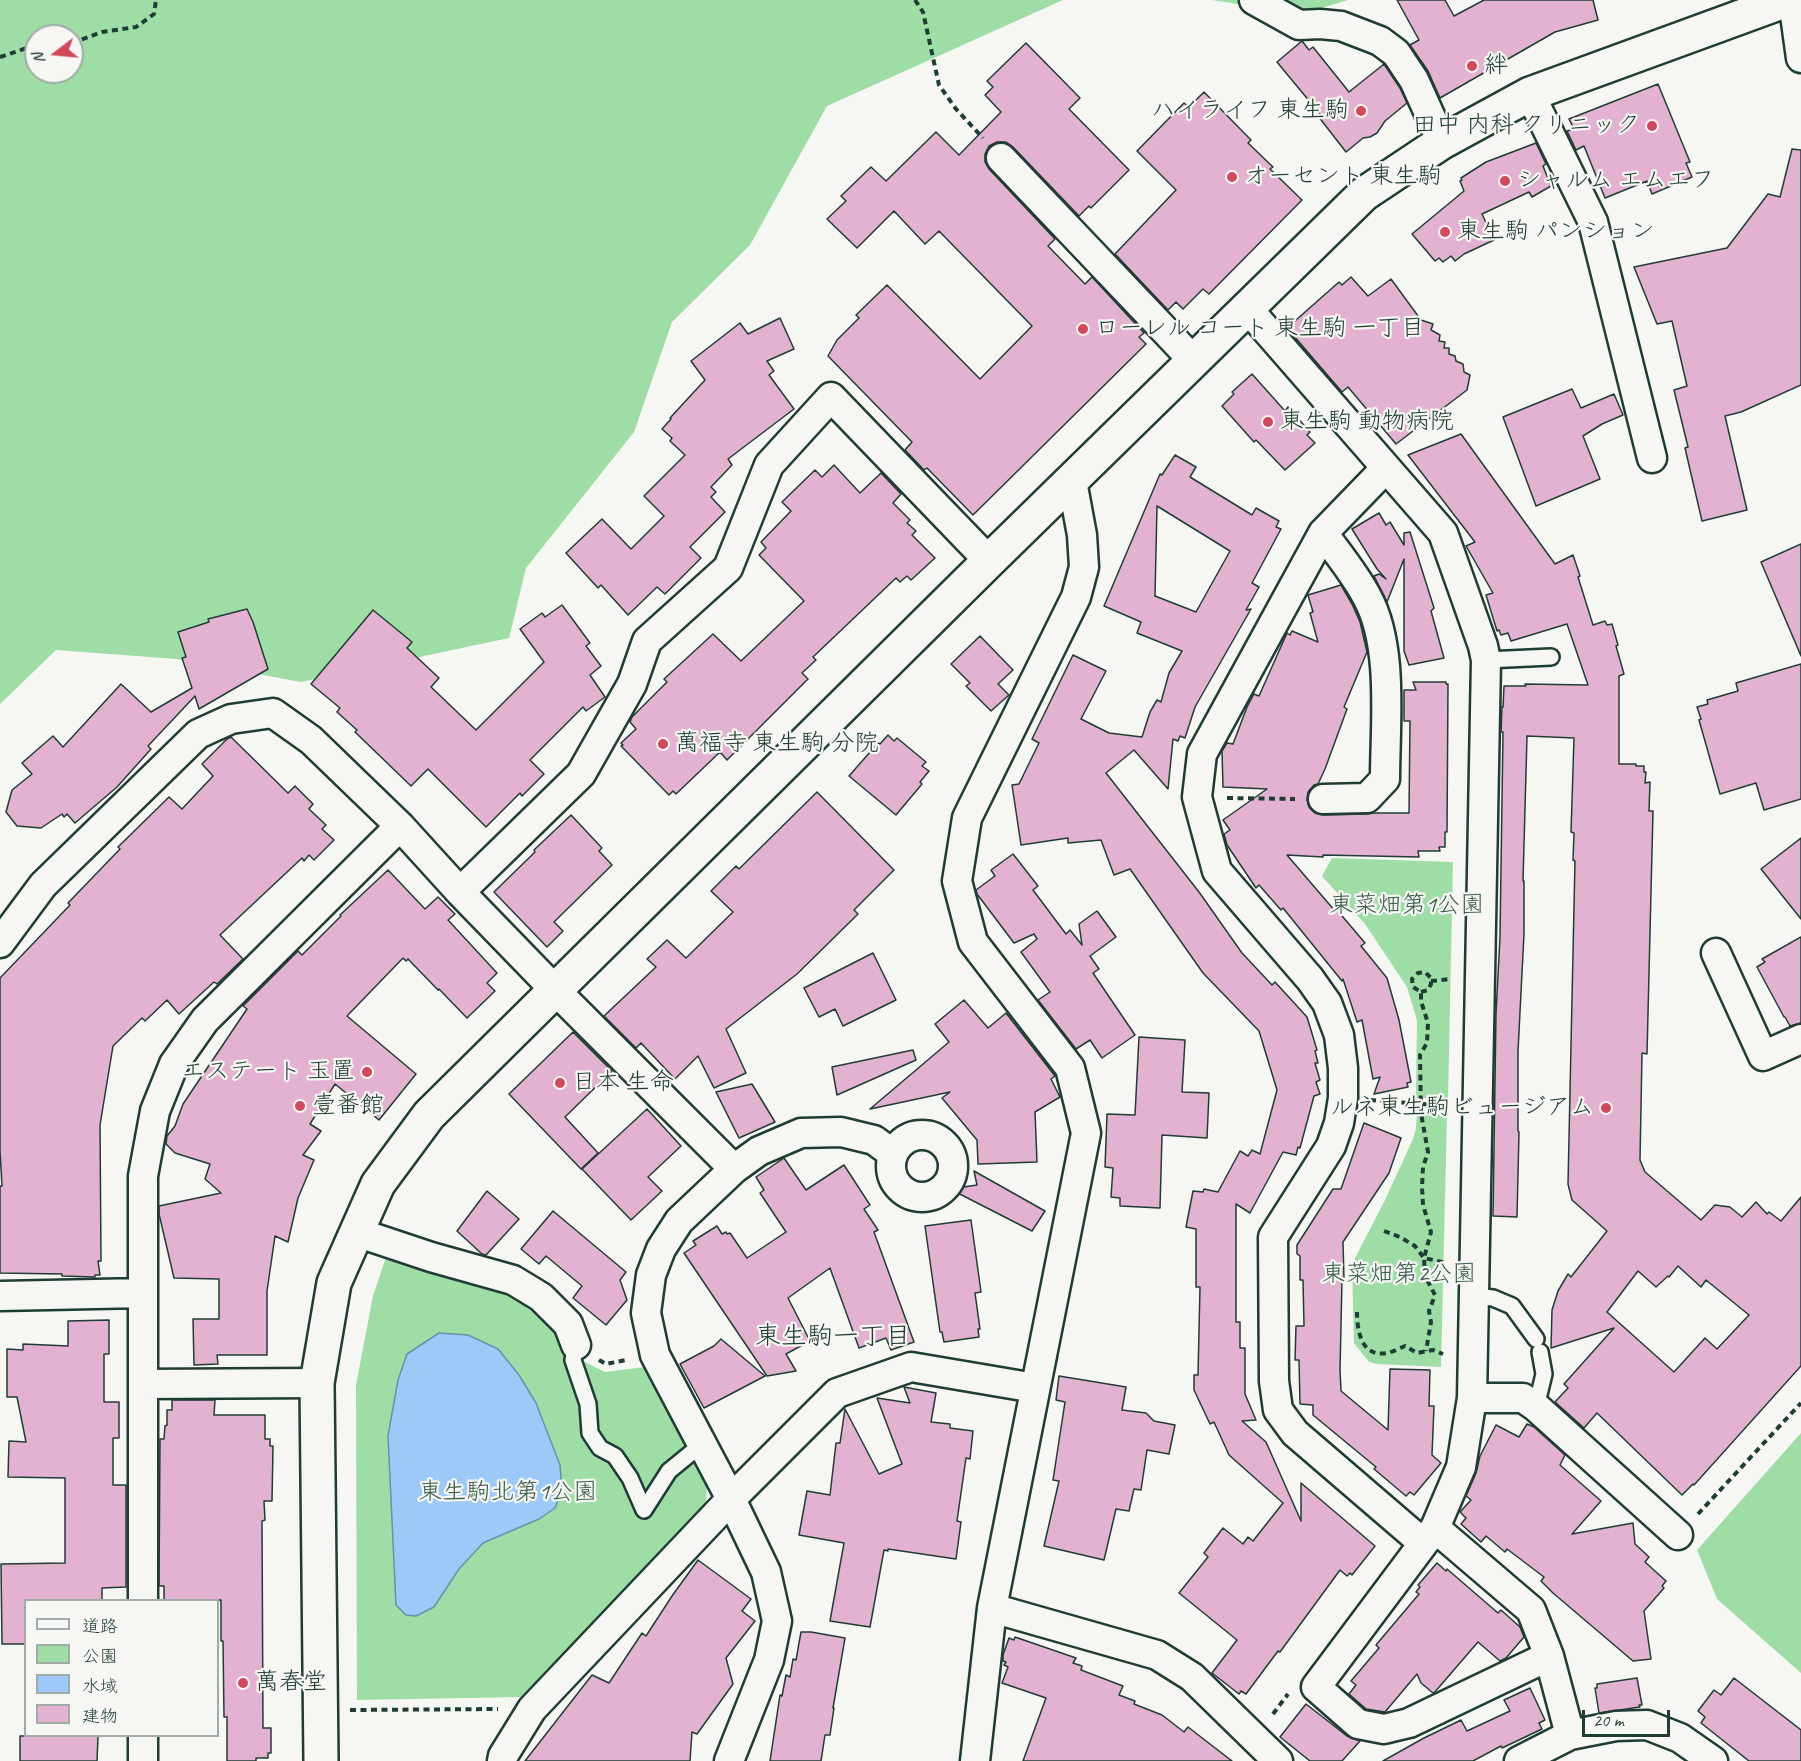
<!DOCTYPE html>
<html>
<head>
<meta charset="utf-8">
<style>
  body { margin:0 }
  #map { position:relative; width:1801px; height:1761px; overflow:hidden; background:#f6f6f2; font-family:Caveat,"Klee One",sans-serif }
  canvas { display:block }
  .legend { position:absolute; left:24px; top:1599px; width:195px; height:138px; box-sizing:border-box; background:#f6f6f2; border:2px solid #a0aca6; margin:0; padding:8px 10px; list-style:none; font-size:18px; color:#1f3d34 }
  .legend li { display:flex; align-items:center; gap:12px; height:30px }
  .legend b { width:30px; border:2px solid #a0aca6 }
  .north { position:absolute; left:24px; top:24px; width:60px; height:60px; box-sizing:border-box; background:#f6f6f2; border:2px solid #a0aca6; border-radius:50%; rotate:254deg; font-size:16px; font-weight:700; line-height:24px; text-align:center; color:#1f3d34 }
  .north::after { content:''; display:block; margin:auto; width:21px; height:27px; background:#d1495b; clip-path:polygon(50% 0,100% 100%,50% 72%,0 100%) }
  .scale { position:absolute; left:1582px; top:1710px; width:88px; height:27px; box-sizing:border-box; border:3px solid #1f3d34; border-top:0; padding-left:8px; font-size:18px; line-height:21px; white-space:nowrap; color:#1f3d34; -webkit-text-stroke:4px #f6f6f2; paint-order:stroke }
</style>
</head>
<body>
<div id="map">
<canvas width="1801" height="1761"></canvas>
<ul class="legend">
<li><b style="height:8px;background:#f6f6f2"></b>道路</li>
<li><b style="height:16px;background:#9edda6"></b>公園</li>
<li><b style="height:16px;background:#9cc9f7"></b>水域</li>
<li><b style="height:16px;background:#e4b2d1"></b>建物</li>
</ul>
<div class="north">N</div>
<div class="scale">20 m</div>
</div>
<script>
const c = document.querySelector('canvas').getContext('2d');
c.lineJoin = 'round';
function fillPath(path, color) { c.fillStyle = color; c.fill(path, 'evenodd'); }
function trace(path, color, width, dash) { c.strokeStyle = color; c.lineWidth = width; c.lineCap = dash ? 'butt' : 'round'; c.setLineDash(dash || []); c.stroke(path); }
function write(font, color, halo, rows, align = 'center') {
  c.font = font + ' Caveat,"Klee One",sans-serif'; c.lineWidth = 4.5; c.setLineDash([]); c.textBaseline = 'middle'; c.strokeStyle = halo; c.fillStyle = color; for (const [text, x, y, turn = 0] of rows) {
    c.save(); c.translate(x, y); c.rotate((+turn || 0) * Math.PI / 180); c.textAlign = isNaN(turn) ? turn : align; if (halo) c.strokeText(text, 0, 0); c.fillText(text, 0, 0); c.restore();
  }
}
const green = new Path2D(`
  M0,0H1063L827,106L750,245L672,322L634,432L526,568L509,638L301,682L177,659L56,650L0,704ZM36,36H72V72H36Z
  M1212,0H1348L1301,14Z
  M1332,858L1453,862L1448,1098H1416L1417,1020L1407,987L1365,924L1322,876Z
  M1417,1114H1447L1441,1367L1377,1364L1369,1362L1354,1343L1352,1264L1385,1200L1413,1139L1416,1128Z
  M386,1257L504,1291L533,1307L549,1324L564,1347L579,1359L605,1372L645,1367L707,1485L706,1504L521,1697L357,1700L356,1385L373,1296Z
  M1801,1433V1673L1717,1599L1697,1550Z`);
const water = new Path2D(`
  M439,1333L468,1335L498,1349L519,1375L536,1403L560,1465L562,1490L555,1508L539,1519L483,1543L459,1569L434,1607L416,1616L406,1615L396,1605L388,1436L398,1380L407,1354Z`);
const building = new Path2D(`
  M1397,0H1445L1454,16L1484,0H1593L1598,20L1555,32L1440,98L1428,71L1410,45L1419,40Z
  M1302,41L1309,50L1313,47L1349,92L1384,64L1400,88L1407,103L1385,121L1377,133L1370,137L1363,138L1346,152L1318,116L1320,114L1277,62Z
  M1026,43L1080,98L1069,109L1129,170L1091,208L1089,206L1079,216L1013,147L1006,142H997L989,146L985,154V162L989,169L1055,239L1048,246L1085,284L1092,277L1144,333L1139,337L1146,344L973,515L927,468L924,470L905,450L912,442L828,356L837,340L859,318L856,315L887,285L980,379L1032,326L939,231L925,244L894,211L857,248L827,219L846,201L841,196L871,167L886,181L936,132L959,155L1001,112L985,95L993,87L987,81Z
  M1658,84L1690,162L1686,163L1692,177L1652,194L1647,181L1605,198L1584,146L1576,150L1567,131L1574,129L1569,119Z
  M1204,92L1251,140L1248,143L1273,167L1270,169L1302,200L1209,294L1203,289L1183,309L1176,302L1168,310L1115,254L1176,190L1137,151L1184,103L1189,107Z
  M1536,143L1546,164L1543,166L1551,186L1532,197L1529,192L1482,214L1494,240L1464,254L1455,261L1451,256L1443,262L1439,258L1435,261L1412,234L1464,191L1460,181L1462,180L1461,178L1486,162Z
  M1792,149L1801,150V385L1741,412L1725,416L1747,510L1702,521L1685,448L1688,447L1674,390L1687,386L1672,321L1657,324L1634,267L1727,248L1768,194L1780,197Z
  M1351,277L1368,296L1391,279L1421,320L1433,324L1431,330L1440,335L1439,341L1445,342L1444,348H1449V354L1455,356L1456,361L1463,364L1464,372L1470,375L1467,390L1396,444L1348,387L1342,392L1287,328L1339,282L1342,285Z
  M780,318L794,349L767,361L774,371L769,375L794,409L728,459L732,465L711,487L716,492L711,497L725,512L690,547L701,558L665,594L657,587L628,615L601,585L598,588L566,553L602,519L631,549L664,516L644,496L685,455L670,441L672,438L662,429L671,419L670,418L705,380L691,361L740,323L748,334Z
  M1252,374L1285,411L1288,407L1310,432L1307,435L1315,443L1285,470L1256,440L1254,442L1222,406L1234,394L1232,392Z
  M1572,389L1581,408L1614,394L1623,415L1602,424L1583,436L1600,479L1536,506L1503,417Z
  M1461,434L1555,564L1573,555L1580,576L1578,577L1593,625L1605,621L1607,625L1612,624L1618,645L1616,646L1624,674L1619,676V764H1636V766H1644V772H1646L1645,783L1650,782L1649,811H1653L1647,1054L1642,1053L1640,1160L1645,1172L1701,1220L1715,1205L1730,1207L1742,1217L1756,1202L1767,1214L1769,1212L1781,1221L1801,1197V1366L1694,1485L1693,1484L1682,1495L1597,1413L1584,1428L1555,1402L1568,1388L1564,1384L1614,1328L1551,1348L1552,1310L1558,1291L1568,1274L1571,1277L1607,1231L1572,1200L1568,1184L1575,861L1573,860L1574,833L1571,832L1574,738L1527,736L1523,881H1524V934L1518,1051V1131L1519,1132L1517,1217L1493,1216L1496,1014L1500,937L1503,732H1501L1502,707H1503L1504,686H1526L1525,684L1588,685L1567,624L1511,641L1508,633L1501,635L1499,630L1497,631L1486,595L1493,593L1466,546L1475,542L1408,455ZM1678,1266L1701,1287L1706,1280L1749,1315L1717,1349L1705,1338L1674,1372L1607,1312L1638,1271L1656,1287L1668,1276L1669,1277Z
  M1175,455L1196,467L1190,477L1252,515L1256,508L1279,521L1276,527L1281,529L1252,583L1259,587L1246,610L1251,609L1195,707L1185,738L1180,736L1178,741L1173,739L1168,789L1134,750L1106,773L1199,892L1242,953L1272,985L1275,982L1307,1017L1317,1050L1315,1051L1318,1063H1315L1320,1080L1316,1082L1320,1094L1314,1096L1300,1148L1298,1147L1296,1155L1283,1152L1250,1213L1236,1204V1322H1240V1348H1245V1394L1256,1420L1242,1421L1266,1442L1301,1521V1483L1375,1546L1352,1575L1350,1573L1347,1576L1340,1570L1280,1652L1278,1651L1246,1694L1241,1691L1239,1694L1212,1673L1237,1640L1179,1593L1208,1557L1204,1553L1223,1528L1243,1544L1248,1537L1253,1541L1283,1503L1229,1455L1214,1422L1210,1424L1194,1390V1375H1198L1200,1287H1196V1229L1186,1227L1193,1191L1203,1192L1204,1189L1218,1192L1240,1151L1248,1156L1252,1150L1260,1154L1277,1090L1259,1031L1203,973L1130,869L1114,875L1101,840L1068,843V838L1021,845L1012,785L1019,784L1039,743L1032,739L1073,655L1106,671L1081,719L1109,733L1142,737L1150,712L1157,700L1161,702L1169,673L1182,651L1137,633L1141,622L1104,606L1160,474L1162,475ZM1157,506L1230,551L1196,612L1155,596Z
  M834,465L860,493L881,473L901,494L893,503L910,520L907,523L916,531L912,535L935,558L911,580L907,576L900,582L896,578L813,657L816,660L802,673L808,679L727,760L720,752L676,794L673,791L669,795L621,746L623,745L621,743L636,729L630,722L632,717L667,682L664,679L713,634L741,661L804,601L759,555L766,548L761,542L791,511L782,502L815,470L822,477Z
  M1379,513L1386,525L1390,522L1404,545V533L1410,532L1434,608L1431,611L1444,658L1409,665L1404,651V559L1387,602L1374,576L1379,574L1386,579L1377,569L1352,529Z
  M1801,544V656L1761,562Z
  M1341,585L1352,604L1360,622L1367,652L1344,707L1347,709L1325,769L1318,784L1314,785L1308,792L1307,800L1309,807L1315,813L1323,815L1367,814L1374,813H1409L1410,721H1404V690H1416L1413,682H1446V684H1448L1447,832H1445V847H1439L1440,851H1418L1419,857L1323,855V857L1287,855L1335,911L1337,910L1365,943L1361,946L1387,978L1399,1020L1411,1082L1407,1083L1408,1087L1374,1094L1380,1077L1373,1079L1362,1020L1357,1022L1343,979L1342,981L1283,908L1281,910L1259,885L1256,888L1227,845L1224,834L1230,830L1223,820L1267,789L1223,787L1222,751L1227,743L1233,744L1247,707L1254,694L1259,696L1287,633L1290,635L1292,631L1318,642L1310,613L1313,612L1308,595Z
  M562,605L590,643L586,646L601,666L590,675L605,697L586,711L583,707L530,760L544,774L522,796L520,793L486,827L428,769L411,786L355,732L357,730L337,712L340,708L311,684L373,610L412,642L407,648L439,678L431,687L476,730L544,662L520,629L542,613L545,617Z
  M247,609L253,622L268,669L199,709L195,696L148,746L151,749L117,787L75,823L67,814L64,817L62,814L41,828L17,826L6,812L12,790L32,774L22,763L53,736L63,747L121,684L151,712L192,688L182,658L186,657L178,632L209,622L208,619Z
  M980,636L1013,670L998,684L1009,695L991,711L966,686L970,683L951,664Z
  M1801,664V799L1764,810L1756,783L1720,794L1699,720L1701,719L1697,707L1708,704L1707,700L1738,691L1736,683Z
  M888,735L894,741L897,738L926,762L922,766L929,771L920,782L922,784L896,815L849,776L878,743L880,744Z
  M231,737L288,793L295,786L313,804L309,809L326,825L322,829L334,840L314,860L309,855L304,861L302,858L220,935L243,959L217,984L214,982L179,1014L167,1000L145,1021L142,1018L113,1046L100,1125L101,1261H98L100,1275H95V1277L62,1276V1274L0,1273V1186H2L0,1151V978L70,905L68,903L120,849L118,847L169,797L182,809L213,776L202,764L227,739Z
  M817,792L894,870L854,910L858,914L797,974L726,1029L746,1073L714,1088L698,1056L675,1079L641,1043L636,1048L604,1016L656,967L647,959L667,940L686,958L733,912L711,891L736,866L739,869Z
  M571,815L602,848L599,851L612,865L554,922L563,931L547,947L494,892L535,852L534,850Z
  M1801,838V919L1761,869Z
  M1013,854L1038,886L1033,890L1066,934L1070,930L1082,945L1079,924L1097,911L1116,937L1090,956L1099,969L1093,973L1135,1035L1102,1058L1090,1040L1076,1049L1038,1000L1050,992L1021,952L1037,939L1034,934L1014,943L977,894L976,890L995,876L991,870Z
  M388,870L425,909L438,897L455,914L448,920L497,973L487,983L495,991L467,1018L439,989L438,990L408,959L406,961L403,958L347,1016L416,1074L379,1120L335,1084L310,1124L321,1131L303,1155L314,1160L298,1198L288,1242L275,1236L267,1291V1355H217L218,1364L194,1365L193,1319H219V1279L174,1278L159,1214V1206L221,1193L205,1179L210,1164L175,1153L166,1144L167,1136L175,1126L183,1104L247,1009L243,1006L298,951L302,955L341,916L340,915Z
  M1801,937V1023L1790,1026L1785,1017H1784L1757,967L1765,962L1762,959Z
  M873,953L896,1000L843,1026L835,1009L819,1017L804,988Z
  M964,1000L988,1028L1006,1013L1055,1076L1051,1079L1060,1097L1035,1112L1037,1162L978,1164L977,1140L942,1098L950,1092L870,1109L949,1042L935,1024Z
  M573,1032L612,1071L565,1117L598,1153L581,1169L509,1094Z
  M1139,1037L1185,1040L1182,1092L1209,1093L1207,1138L1162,1135L1160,1208L1120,1206V1198L1111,1197L1113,1168L1105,1167L1107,1114L1135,1115Z
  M913,1050L916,1060L837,1095L832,1067Z
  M752,1084L775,1122L739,1138L716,1092Z
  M647,1109L681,1146L648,1177L662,1191L631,1220L582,1169Z
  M1364,1123L1401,1138L1389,1173L1343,1242L1344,1280H1342L1340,1370L1341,1391L1388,1430L1390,1369L1430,1370L1429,1406H1434L1432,1455L1441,1463L1414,1495L1410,1492L1406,1496L1374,1469L1376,1467L1313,1415V1405L1300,1404L1299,1360H1295L1296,1326H1304L1303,1280H1300V1256L1297,1254V1245L1333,1189H1341Z
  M784,1158L806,1190L844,1165L870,1205L864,1209L878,1230L874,1232L914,1342L891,1350L886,1338L859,1348L830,1268L788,1298L810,1341L786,1354L796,1371L767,1376L684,1253L696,1245L693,1241L717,1226L722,1234L726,1232L727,1234L730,1233L747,1258L786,1232L760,1193L764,1190L756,1177Z
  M974,1171L1045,1211L1032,1231L950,1189L977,1185Z
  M487,1191L519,1219L486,1255L482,1254L457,1231Z
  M553,1211L626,1272L620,1280L627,1300L606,1325L573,1298L582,1286L546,1256L539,1264L521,1249Z
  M971,1220L981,1292L975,1293L980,1329H978L979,1337L944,1342L942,1332H940L925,1226Z
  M109,1320V1354H104V1402H119V1438H113V1485H126V1587L102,1588V1600H26V1644H2L1,1564L65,1563V1478L8,1477L9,1441L26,1442L17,1397H7V1349L23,1350V1344L68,1346V1321Z
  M721,1339L765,1376L704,1408L680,1364L714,1346Z
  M1059,1376L1126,1387L1122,1410L1146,1413L1154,1421L1175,1425L1169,1454L1147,1450L1141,1490L1134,1489L1129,1511L1116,1509L1104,1560L1044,1546L1059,1481L1053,1480L1065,1402L1056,1400Z
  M904,1387L936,1393L931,1422L950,1424V1428L973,1431L970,1459L966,1458L957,1521L961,1522L956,1559L888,1549V1551L884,1550L870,1627L830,1621L844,1543L799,1535L807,1491L830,1495L836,1443H840L845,1409L879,1474L902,1464L877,1398L910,1403Z
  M172,1400H215L214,1415H265V1439H270V1446H273L272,1501H264L265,1520L262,1521L263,1728H271V1753H268V1758H256V1761H227V1717H224L223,1641H221V1600H164V1586H159L160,1439H164L165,1426L167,1425V1410H172Z
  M1527,1424L1534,1427L1565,1455L1560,1465L1601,1501L1572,1534L1633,1523L1635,1544L1649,1557L1645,1562L1666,1581L1662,1586L1664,1588L1644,1611L1651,1659L1633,1661L1553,1593L1541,1581L1544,1577L1507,1549L1505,1552L1486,1536L1481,1542L1461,1524L1466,1518L1460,1512L1471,1500L1466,1496L1476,1473L1480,1456L1496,1425L1519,1437Z
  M698,1560L751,1599L742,1611L755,1621L726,1658L733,1684L697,1734L692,1732L690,1761H525L592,1675L609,1683L642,1633L646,1636L672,1596Z
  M1437,1563L1446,1571L1447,1569L1498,1613L1501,1610L1520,1627L1524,1637L1506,1658L1500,1661L1478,1642L1434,1693H1433L1421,1683L1417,1674L1385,1712L1366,1709L1349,1694L1356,1685L1351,1681L1379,1648L1376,1645L1419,1594L1416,1592L1420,1587L1418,1585Z
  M801,1632H811L845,1638L833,1708H834L830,1735H825L821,1761H770L780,1695L782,1696L786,1675L790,1677L793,1659L796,1660Z
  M1015,1637L1076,1658L1073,1663L1082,1666L1081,1670L1123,1686L1119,1695L1135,1701L1134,1704L1162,1715L1184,1732L1188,1727L1232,1761H1023L1046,1698L1002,1683L1008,1667L1004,1665L1006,1662L1003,1661V1655L1009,1638L1014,1640Z
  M1637,1678L1642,1705H1639L1640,1707L1599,1713L1595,1688H1597V1684Z
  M1734,1678L1801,1730V1761H1749L1701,1723L1705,1717L1698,1711L1714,1690L1721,1695Z
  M1530,1688L1545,1720L1539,1723L1542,1729L1502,1748L1501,1746L1473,1761H1383L1424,1738L1461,1720L1467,1731L1510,1711L1504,1700Z
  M1306,1704L1347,1736L1360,1741L1342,1761H1310L1280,1737Z
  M20,1736H98L97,1761H20Z`);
const path = new Path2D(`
  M915,0L923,12L939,85L956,109L983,138
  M72,43L102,32L136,27L154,14L156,0
  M0,57L36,45
  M1227,798L1295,799
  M1431,981L1451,979
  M1421,992L1428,990L1431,984V978L1425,972L1418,973L1412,979L1413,987L1421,992V1001L1428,1023L1427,1043L1420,1055L1421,1113L1428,1152L1423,1167L1422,1187L1423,1205L1431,1232L1424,1258L1425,1276L1435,1295L1429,1311L1431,1322L1426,1351
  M1370,1100L1449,1106
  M1384,1231L1400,1237L1415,1246L1424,1258L1447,1263
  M1357,1312C1357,1330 1361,1358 1387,1353C1393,1352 1400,1348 1405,1346L1417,1353L1433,1350L1443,1354
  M599,1360L606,1364L626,1360
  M1698,1514L1801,1403
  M350,1710L498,1709
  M1273,1714L1288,1694`);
const lane = new Path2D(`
  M1486,660L1551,657
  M1474,1296L1493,1298L1512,1306L1536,1339
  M576,1345L573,1360L588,1404L590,1433L600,1448L615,1456L630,1478L644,1510L669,1471L702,1444
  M1536,1407L1544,1374L1540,1352`);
const street = new Path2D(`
  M1254,0L1299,25L1320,24L1341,26L1380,41L1396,53L1414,80L1442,142
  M1793,0L1801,58
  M1530,94L1593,222L1652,458
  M1001,158L1193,360
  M1248,309L1443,533L1483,646L1486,660L1472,1398L1461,1467L1435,1528L1531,1610L1549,1656L1570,1735
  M1386,468L1323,533L1202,754L1197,797L1217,871L1310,979L1327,1003L1339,1035L1343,1068V1098L1339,1123L1331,1146L1273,1237L1274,1381L1278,1410L1295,1433L1423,1543
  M1323,799L1367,798L1385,779C1385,724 1394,646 1367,597C1355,574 1338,554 1323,533
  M460,892L581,774L632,684L647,641L728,568L769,465L831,397L989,561
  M0,943L43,885L198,734L231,719L273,713L311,740L400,826L460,892L556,991L734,1169
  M1716,953L1763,1056L1801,1039
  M891 1166a31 31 0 1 1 62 0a31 31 0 1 1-62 0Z
  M356,1232L431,1257L513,1280L541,1297L568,1324L576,1345
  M0,1296L143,1293
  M143,1384L317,1383
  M1472,1398H1523L1536,1407L1678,1535
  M1435,1528L1316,1687L1358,1724L1384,1729L1409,1723L1549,1656
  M143,1600V1176L155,1111L174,1064L205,1020L400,826
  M992,1608L1157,1655L1192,1677L1278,1761
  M143,1736V1761
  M502,1761L503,1756L532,1709L731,1499L837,1393L911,1367L1035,1388
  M729,1761L769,1660L777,1621L766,1572L731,1499L655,1355L646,1313L651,1275L661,1249L679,1221L734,1169L759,1151L801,1133L841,1132L874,1140L893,1154
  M975,1761L992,1608L1086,1133L1070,1068L973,942L957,881L967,818L1076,597L1084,567L1082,535L1072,481
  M1519,1761L1570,1735L1616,1726L1647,1725L1680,1738L1713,1761`);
const secondary = new Path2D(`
  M321,1761L317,1383L334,1283L378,1184L429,1115L989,561L1364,194L1442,142L1530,94L1787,0`);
const markers = [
  [1472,66,6,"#d1495b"],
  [1361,111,6,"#d1495b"],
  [1652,126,6,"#d1495b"],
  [1232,177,6,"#d1495b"],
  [1505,181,6,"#d1495b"],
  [1445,232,6,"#d1495b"],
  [1083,329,6,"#d1495b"],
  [1268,422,6,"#d1495b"],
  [663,744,6,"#d1495b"],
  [367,1072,6,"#d1495b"],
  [560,1083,6,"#d1495b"],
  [300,1106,6,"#d1495b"],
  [1606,1108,6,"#d1495b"],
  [243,1683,6,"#d1495b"]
];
const poiNames = [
  ["絆",1484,66],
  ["ハイライフ 東生駒",1349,111,"right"],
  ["田中 内科 クリニック",1640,126,"right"],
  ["オーセント 東生駒",1244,177],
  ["シャルム エムエフ",1517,181],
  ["東生駒 パンション",1457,232],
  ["ローレル コート 東生駒 一丁目",1095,329],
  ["東生駒 動物病院",1280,422],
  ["萬福寺 東生駒 分院",675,744],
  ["エステート 玉置",355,1072,"right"],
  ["日本 生命",572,1083],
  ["壹番館",312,1106],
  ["ルネ東生駒ビュージアム",1594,1108,"right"],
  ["萬春堂",255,1683]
];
const parkNames = [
  ["東菜畑第1公園",1407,906],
  ["東菜畑第2公園",1399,1275],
  ["東生駒北第1公園",508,1493]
];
const neighbourhoodNames = [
  ["東生駒一丁目",833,1337]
];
fillPath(green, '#9edda6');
fillPath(water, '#9cc9f7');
trace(water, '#6a91a9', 1.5);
fillPath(building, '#e4b2d1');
trace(building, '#1f3d34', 1.5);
trace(lane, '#1f3d34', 20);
trace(street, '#1f3d34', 33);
trace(secondary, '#1f3d34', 38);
trace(path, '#1f3d34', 4, [6, 4.5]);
trace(lane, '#f6f6f2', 15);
trace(street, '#f6f6f2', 28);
trace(secondary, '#f6f6f2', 33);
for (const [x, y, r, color] of markers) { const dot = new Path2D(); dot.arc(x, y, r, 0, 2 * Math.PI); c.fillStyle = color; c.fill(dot); trace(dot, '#f6f6f2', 2); }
write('24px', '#1f3d34', '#f6f6f2', poiNames, 'left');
write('24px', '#385d4b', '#f6f6f2', parkNames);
write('26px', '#1f3d34', '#f6f6f2', neighbourhoodNames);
</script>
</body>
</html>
